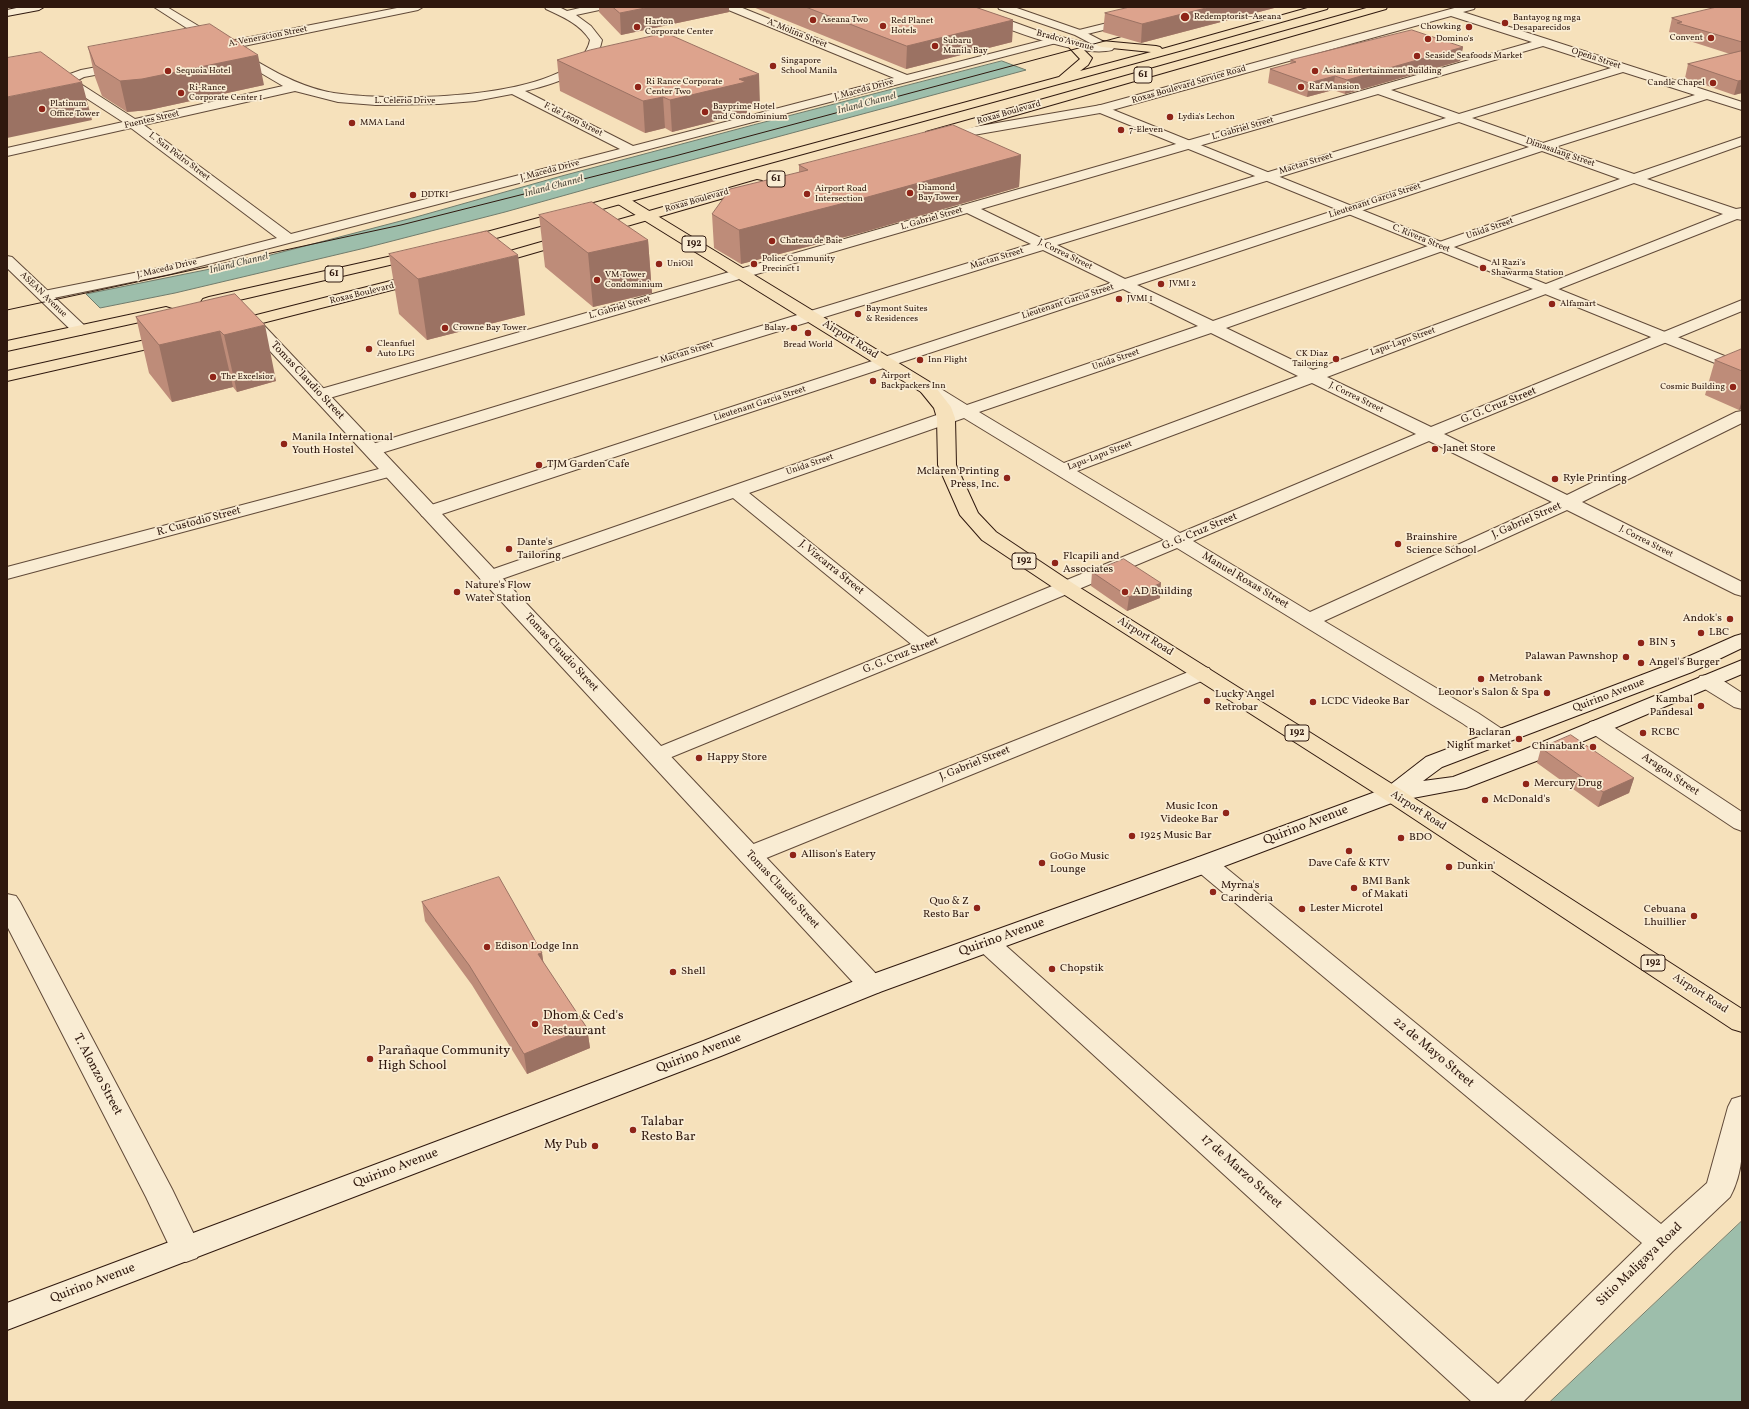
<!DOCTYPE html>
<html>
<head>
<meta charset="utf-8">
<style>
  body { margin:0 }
  #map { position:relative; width:1749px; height:1409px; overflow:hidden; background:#f6e1bb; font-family:Vollkorn,serif }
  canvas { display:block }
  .frame { position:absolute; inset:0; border:8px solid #2f180e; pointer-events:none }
</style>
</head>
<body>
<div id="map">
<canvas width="1749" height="1409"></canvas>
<div class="frame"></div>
</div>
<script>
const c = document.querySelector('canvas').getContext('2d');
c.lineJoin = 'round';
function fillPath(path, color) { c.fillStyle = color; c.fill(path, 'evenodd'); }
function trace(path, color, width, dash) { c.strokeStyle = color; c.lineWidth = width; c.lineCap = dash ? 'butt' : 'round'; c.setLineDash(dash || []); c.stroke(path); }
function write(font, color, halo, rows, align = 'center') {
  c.font = font + ' Vollkorn,serif'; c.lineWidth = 3.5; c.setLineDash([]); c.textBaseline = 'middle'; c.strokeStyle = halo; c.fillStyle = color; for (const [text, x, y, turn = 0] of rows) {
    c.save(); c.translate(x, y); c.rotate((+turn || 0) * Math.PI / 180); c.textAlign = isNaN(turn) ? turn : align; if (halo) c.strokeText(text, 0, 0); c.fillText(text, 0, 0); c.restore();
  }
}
const water = new Path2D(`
  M1002,61L1026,70L673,165L505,212L365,248L175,293L100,308L86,294L240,263L416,217L558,177L753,125Z
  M1742,1221V1402H1550Z`);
const minor = new Path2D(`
  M154,7H167L225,42L402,7H423L418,10L234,48C264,65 290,83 324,91C373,103 579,103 590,40C580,24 563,17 546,9L545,7H559L567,11L584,7H605L604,9L576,15L591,26L602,40C596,73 553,84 525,91L633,146L894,78L726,9L725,7H740L907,75L1056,37L1062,40L1060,42L170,274L44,300L39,298L36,295L39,292L164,267L277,238L131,128L7,156V148L123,122L66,85L64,82L67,75L81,70L123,62L127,63L129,66L127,69L84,77L76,81L135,119L283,86L222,50L210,52L206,51L204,49L206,47L213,45ZM295,91L338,102L376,105L439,104L475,101L512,94L620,149L291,234L144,125Z
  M1172,7H1190L1189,9L1079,36L1073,33L1075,31Z
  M1458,7H1475L1474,9L1463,12L1742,102V110L1707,99L1555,147L1634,174L1742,137V145L1647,179L1736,209L1742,208V220L1737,219L1551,292L1327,377L1431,427L1742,300V311L1444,434L1567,495L1736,412L1742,411V423L1582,502L1742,582V596L1735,594L1567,510L1324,621L1478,713L1508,733L1511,738L1508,743C1491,747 1476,732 1462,723L1177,548L933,650L657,763L649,761L646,756L649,751L911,644L733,498L496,581L489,583L482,581L479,577L482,573L951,410L921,392L919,388L921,384L927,383L933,384L967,405L1198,326L1123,289L436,516L429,518L422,516L420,512L422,508L1111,283L1043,250L378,454L372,455L366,454L363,450L366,446L1031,244L967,213L326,399L320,400L314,399L311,395L314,391L1532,42L1451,16L1105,112H1097L1095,109L1097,106ZM1543,46L1611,68L1459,114L1391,90ZM1623,72L1695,95L1543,143L1472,118ZM1378,94L1446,118L1045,240L981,209ZM1459,122L1529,147L1125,279L1057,245ZM1542,151L1620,179L1213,321L1137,285ZM1634,183L1723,214L1541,286L1313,370L1226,328ZM1211,333L1298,376L1064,463L979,412ZM1312,383L1416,434L1180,533L1077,471ZM964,418L1164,540L928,637L749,493ZM1429,441L1552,502L1310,612L1193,541Z
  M390,466L396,467L399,471L396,475L7,579V567Z
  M1201,667L1209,668L1212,673L1209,678L759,861L750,863L741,861L738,855L741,849Z
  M1708,675L1716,676L1742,693V709L1734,707L1700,686L1697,681L1700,676Z
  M1598,720L1606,722L1742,812V831L1734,828L1590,732L1587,727L1590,722Z
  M1205,856L1214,858L1661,1224L1707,1183L1728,1107L1732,1099L1742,1096C1742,1130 1747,1166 1730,1197L1673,1251L1523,1402H1472L978,949L974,943L978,937L987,934L996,937L1498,1384L1642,1243L1196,870L1193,864L1196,858Z
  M7,894L16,896L20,902L172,1189L201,1249L197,1258L186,1262L175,1258L146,1197L7,926Z`);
const tertiary = new Path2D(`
  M957,7H972L1041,32L1094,45L1075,35L999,9L998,7H1014L1083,31L1112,46L1114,48L1112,50C1077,59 993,23 958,9Z
  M1101,105L1742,363V374L1100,113L939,141L934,140L932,137L934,134L939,133Z
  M7,256L12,257L86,327L88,330L86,333L80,335L74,333L7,268Z
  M251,316L257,318L880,978L884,985L880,992L871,994L862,992L245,324L243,321L245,318Z`);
const secondary = new Path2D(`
  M21,7H44L39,10L7,16V10Z
  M1742,634V648L1692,672L1442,767L1423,781L1453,777L1523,750L1742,660V674L1539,760L1466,788L1397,801L1214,870L880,992L721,1056L7,1330V1303L701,1042L862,978L1196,858L1386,788L1426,757L1676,662L1735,636Z`);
const primary = new Path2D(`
  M623,197L628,198L933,384L951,407L955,418L956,465L978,513L996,532L1074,584L1400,789L1742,1009V1032L1732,1029L1384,799L1060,592L982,540L960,515L938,465L937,418L934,408L921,392L618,204L616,201L618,198Z`);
const trunk = new Path2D(`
  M1311,7H1328L1327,9L1183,50L467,246L462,247L457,246L455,243L457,240L1059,77L1080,59L1066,44L1068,42H1076L1092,58L1088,65L1080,71L1151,52L1102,47L1098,46L1096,44L1098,42L1102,41L1156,46L1160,47L1162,49Z
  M1370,7H1387L1386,9L936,138H926L925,135L926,132Z
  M757,180L762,181L764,184L762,187L492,265L487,266L482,265L480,262L482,259Z
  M419,250L424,251L426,254L424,257L209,307L203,305L201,302L203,299L209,297Z
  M422,273L427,275L430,278L427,281L231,331L225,329L223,326L225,323Z
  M166,307L172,309L174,312L172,315L7,351V341Z
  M172,334L178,336L180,339L178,342L7,381V371Z`);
const tram = new Path2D(`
  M7,310L401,225L675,156L1131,34`);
const wall = new Path2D(`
  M599,7H729V12L621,35L599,12Z
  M753,7H975L1013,20L1012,42L906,69Z
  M1278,7L1141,43L1103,32L1105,13Z
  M1742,7V93L1734,95L1685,78L1688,64L1730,54L1674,36L1675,34L1669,32L1672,18Z
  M88,47L264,85L149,110L127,112L102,96L95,77Z
  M1463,47L1460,61L1345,94L1333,90L1307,97L1268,83L1270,69L1290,64L1291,60Z
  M557,60L760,105L747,109V113L672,132L665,128L645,133L560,91Z
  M1021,155L1019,187L864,232L741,264L714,248L712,214L799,172V165Z
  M539,215L648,240L652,293L593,307L545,267Z
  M389,254L525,315L427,340L399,314Z
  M235,294L276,381L237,392L233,387L172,402L149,373L136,317Z
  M1742,349V409L1739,410L1705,395L1715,360Z
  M1092,572L1160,598L1127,611L1091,586Z
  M1541,748L1634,778L1629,793L1598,807L1537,763Z
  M422,902L542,953L543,963L587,1028L590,1048L527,1074L472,985L425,921Z`);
const shadedWall = new Path2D(`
  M650,7H729V12L621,35L620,13Z
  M1210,7H1278L1141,43L1142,24Z
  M1013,20L1012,42L906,69L907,46Z
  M1463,47L1460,61L1345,94L1347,80Z
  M258,55L264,85L149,110L127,112L120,81Z
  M759,74L760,105L747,109V113L672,132L670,100L739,79Z
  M1335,76L1333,90L1307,97L1309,83Z
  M1742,80V93L1734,95L1738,81Z
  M82,82L92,120L7,138V97Z
  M663,97L665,128L645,133L643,101Z
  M1021,155L1019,187L864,232L741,264L739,230Z
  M648,240L652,293L593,307L588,253Z
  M518,255L525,315L427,340L418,279Z
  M265,325L276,381L237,392L224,335Z
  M220,331L233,387L172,402L159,345Z
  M1742,400V409L1739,410Z
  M1161,583L1160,598L1127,611L1129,597Z
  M1634,778L1629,793L1598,807L1603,792Z
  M542,953L545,973L538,954Z
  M587,1028L590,1048L527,1074L524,1054Z`);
const building = new Path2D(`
  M613,7H650L620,13Z
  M806,7H975L1013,20L907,46Z
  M1130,7H1210L1142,24L1105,13Z
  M1717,7H1742V42L1677,23L1682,22L1672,18Z
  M210,24L258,55L142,79L120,81L95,65L88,47Z
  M1412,30L1463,47L1347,80L1335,76L1309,83L1270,69L1296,62L1291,60Z
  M666,33L759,74L739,79L746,82L670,100L663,97L643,101L557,60L590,50Z
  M1742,51V80L1738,81L1688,64Z
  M41,52L82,82L7,97V58Z
  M953,125L1021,155L864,198L739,230L712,214L730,189L808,170L799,165Z
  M592,202L648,240L588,253L539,215Z
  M487,231L518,255L418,279L389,254Z
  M235,294L265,325L224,335L220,331L159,345L136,317Z
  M1742,349V371L1715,360Z
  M1124,559L1161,583L1129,597L1092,572Z
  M1571,735L1634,778L1603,792L1541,748Z
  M499,877L542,953L538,954L587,1028L524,1054L469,965L422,902Z`);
const markers = [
  [1185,17,5,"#8f2418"],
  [813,20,4,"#8f2418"],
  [1505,23,4,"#8f2418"],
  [883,26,4,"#8f2418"],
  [637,27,4,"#8f2418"],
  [1469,27,4,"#8f2418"],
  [1711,38,4,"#8f2418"],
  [1428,39,4,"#8f2418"],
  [935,46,4,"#8f2418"],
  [1417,56,4,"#8f2418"],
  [773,66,4,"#8f2418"],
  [168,71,4,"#8f2418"],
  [1315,71,4,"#8f2418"],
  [1713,83,4,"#8f2418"],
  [638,87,4,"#8f2418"],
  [1301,87,4,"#8f2418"],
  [181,93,4,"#8f2418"],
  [42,109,4,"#8f2418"],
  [705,112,4,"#8f2418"],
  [1170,117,4,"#8f2418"],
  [352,123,4,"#8f2418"],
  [1121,130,4,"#8f2418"],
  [910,193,4,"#8f2418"],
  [807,194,4,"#8f2418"],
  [413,195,4,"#8f2418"],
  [772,241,4,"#8f2418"],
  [659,264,4,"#8f2418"],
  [754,264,4,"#8f2418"],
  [1483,268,4,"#8f2418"],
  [597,280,4,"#8f2418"],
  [1161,284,4,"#8f2418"],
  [1119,299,4,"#8f2418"],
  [1552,304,4,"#8f2418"],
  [858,314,4,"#8f2418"],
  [445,328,4,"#8f2418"],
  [794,328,4,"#8f2418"],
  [808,333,4,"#8f2418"],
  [369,349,4,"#8f2418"],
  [1336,359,4,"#8f2418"],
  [920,360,4,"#8f2418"],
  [213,377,4,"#8f2418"],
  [873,381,4,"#8f2418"],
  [1733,387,4,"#8f2418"],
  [284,444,4,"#8f2418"],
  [1435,449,4,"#8f2418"],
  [539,465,4,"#8f2418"],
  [1007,478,4,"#8f2418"],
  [1555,479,4,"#8f2418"],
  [1398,544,4,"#8f2418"],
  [509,549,4,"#8f2418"],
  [1055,563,4,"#8f2418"],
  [457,592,4,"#8f2418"],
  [1125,592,4,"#8f2418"],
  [1730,619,4,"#8f2418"],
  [1701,633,4,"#8f2418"],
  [1641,643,4,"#8f2418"],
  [1626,657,4,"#8f2418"],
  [1641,663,4,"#8f2418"],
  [1481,679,4,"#8f2418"],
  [1547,693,4,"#8f2418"],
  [1207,701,4,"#8f2418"],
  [1313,702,4,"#8f2418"],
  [1701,706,4,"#8f2418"],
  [1643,733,4,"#8f2418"],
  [1519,739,4,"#8f2418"],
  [1593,747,4,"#8f2418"],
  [699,758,4,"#8f2418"],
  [1526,784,4,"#8f2418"],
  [1485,800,4,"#8f2418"],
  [1226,813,4,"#8f2418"],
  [1132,836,4,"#8f2418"],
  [1401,838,4,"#8f2418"],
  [1349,851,4,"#8f2418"],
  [793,855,4,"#8f2418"],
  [1042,863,4,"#8f2418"],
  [1449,867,4,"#8f2418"],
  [1354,888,4,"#8f2418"],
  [1213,892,4,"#8f2418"],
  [977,908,4,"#8f2418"],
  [1302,909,4,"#8f2418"],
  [1694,916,4,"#8f2418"],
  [487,947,4,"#8f2418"],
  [1052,969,4,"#8f2418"],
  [673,972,4,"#8f2418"],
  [535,1024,4,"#8f2418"],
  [370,1059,4,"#8f2418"],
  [633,1130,4,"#8f2418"],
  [595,1146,4,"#8f2418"]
];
const farPoinames = [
  ["Redemptorist–Aseana",1194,17],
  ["Bantayog ng mga",1513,18],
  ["Desaparecidos",1513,28],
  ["Aseana Two",821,20],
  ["Red Planet",891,21],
  ["Hotels",891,31],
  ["Harton",645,22],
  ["Corporate Center",645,32],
  ["Chowking",1461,27,"right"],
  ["Convent",1703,38,"right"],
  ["Domino's",1436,39],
  ["Subaru",943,41],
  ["Manila Bay",943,51],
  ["Seaside Seafoods Market",1425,56],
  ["Singapore",781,61],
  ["School Manila",781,71],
  ["Sequoia Hotel",176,71],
  ["Asian Entertainment Building",1323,71],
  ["Ri Rance Corporate",646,82],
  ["Center Two",646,92],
  ["Candle Chapel",1705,83,"right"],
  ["Raf Mansion",1309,87],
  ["Ri-Rance",189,88],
  ["Corporate Center 1",189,98],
  ["Platinum",50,104],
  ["Office Tower",50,114],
  ["Bayprime Hotel",713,107],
  ["and Condominium",713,117],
  ["Lydia's Lechon",1178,117],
  ["MMA Land",360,123],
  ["7-Eleven",1129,130],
  ["Diamond",918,188],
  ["Bay Tower",918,198],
  ["Airport Road",815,189],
  ["Intersection",815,199],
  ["DDTKI",421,195],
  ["Chateau de Baie",780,241],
  ["Police Community",762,259],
  ["Precinct 1",762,269],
  ["Al Razi's",1491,263],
  ["Shawarma Station",1491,273],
  ["UniOil",667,264],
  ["VM Tower",605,275],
  ["Condominium",605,285],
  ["JVMI 2",1169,284],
  ["JVMI 1",1127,299],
  ["Alfamart",1560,304],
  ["Baymont Suites",866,309],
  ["& Residences",866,319],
  ["Crowne Bay Tower",453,328],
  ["Balay",786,328,"right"],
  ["Cleanfuel",377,344],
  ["Auto LPG",377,354],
  ["Bread World",808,345,"center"],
  ["CK Diaz",1328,354,"right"],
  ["Tailoring",1328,364,"right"],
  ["Inn Flight",928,360],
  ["Airport",881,376],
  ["Backpackers Inn",881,386],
  ["The Excelsior",221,377],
  ["Cosmic Building",1725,387,"right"]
];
const farStreetnames = [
  ["A. Molina Street",797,34,22],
  ["A. Veneracion Street",268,37,-11],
  ["Bradco Avenue",1065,41,15],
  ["Opeña Street",1596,59,18],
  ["Roxas Boulevard Service Road",1189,85,-16],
  ["J. Maceda Drive",864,90,-15],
  ["L. Celerio Drive",405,101],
  ["Roxas Boulevard",1009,113,-16],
  ["Fuentes Street",152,120,-13],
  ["F. de Leon Street",573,120,27],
  ["L. Gabriel Street",1243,129,-16],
  ["Dimasalang Street",1560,153,19],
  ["L. San Pedro Street",179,157,37],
  ["Mactan Street",1306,164,-17],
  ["J. Maceda Drive",550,171,-15],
  ["Roxas Boulevard",697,201,-16],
  ["Lieutenant Garcia Street",1375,201,-18],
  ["L. Gabriel Street",932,219,-16],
  ["Unida Street",1490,229,-19],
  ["C. Rivera Street",1421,239,22],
  ["J. Correa Street",1065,255,26],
  ["Mactan Street",997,259,-17],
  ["J. Maceda Drive",167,269,-13],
  ["Roxas Boulevard",362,294,-14],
  ["ASEAN Avenue",43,295,44],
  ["Lieutenant Garcia Street",1068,302,-18],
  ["L. Gabriel Street",620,308,-16],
  ["Lapu-Lapu Street",1403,342,-20],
  ["Mactan Street",687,353,-17],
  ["Unida Street",1116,360,-19],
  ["J. Correa Street",1356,398,26],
  ["Lieutenant Garcia Street",760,404,-18],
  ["Lapu-Lapu Street",1100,456,-21],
  ["Unida Street",810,465,-19],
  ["J. Correa Street",1646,542,27]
];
const shields = [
  [1143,75,18],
  [776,179,18],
  [694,244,24],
  [334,274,18],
  [1024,561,24],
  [1297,733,24],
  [1653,963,24]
];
const shieldNames = [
  ["61",1143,75],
  ["61",776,179],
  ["192",694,244],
  ["61",334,274],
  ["192",1024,561],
  ["192",1297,733],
  ["192",1653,963]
];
const farWaternames = [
  ["Inland Channel",867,104,-15],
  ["Inland Channel",554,187,-15],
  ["Inland Channel",239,264,-14]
];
const streetNames = [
  ["Airport Road",850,340,32],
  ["Tomas Claudio Street",307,381,47],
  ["G. G. Cruz Street",1499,406,-22],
  ["J. Gabriel Street",1527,521,-24],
  ["R. Custodio Street",199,522,-15],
  ["G. G. Cruz Street",1200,532,-23],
  ["J. Vizcarra Street",831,568,39],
  ["Manuel Roxas Street",1245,581,31],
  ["Airport Road",1145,637,32],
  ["Tomas Claudio Street",561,653,47],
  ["G. G. Cruz Street",901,656,-22],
  ["Quirino Avenue",1609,696,-21],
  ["J. Gabriel Street",975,764,-22],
  ["Aragon Street",1670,775,34],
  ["Airport Road",1418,811,33],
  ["Tomas Claudio Street",782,890,47],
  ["Airport Road",1700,994,33]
];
const poiNames = [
  ["Manila International",292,438],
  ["Youth Hostel",292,451],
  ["Janet Store",1443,449],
  ["TJM Garden Cafe",547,465],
  ["Mclaren Printing",999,472,"right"],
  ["Press, Inc.",999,485,"right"],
  ["Ryle Printing",1563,479],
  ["Brainshire",1406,538],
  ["Science School",1406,551],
  ["Dante's",517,543],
  ["Tailoring",517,556],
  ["Flcapili and",1063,557],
  ["Associates",1063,570],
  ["Nature's Flow",465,586],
  ["Water Station",465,599],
  ["AD Building",1133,592],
  ["Andok's",1722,619,"right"],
  ["LBC",1709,633],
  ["BIN 3",1649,643],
  ["Palawan Pawnshop",1618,657,"right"],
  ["Angel's Burger",1649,663],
  ["Metrobank",1489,679],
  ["Leonor's Salon & Spa",1539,693,"right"],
  ["Lucky Angel",1215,695],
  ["Retrobar",1215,708],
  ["Kambal",1693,700,"right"],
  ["Pandesal",1693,713,"right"],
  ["LCDC Videoke Bar",1321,702],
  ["Baclaran",1511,733,"right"],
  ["Night market",1511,746,"right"],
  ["RCBC",1651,733],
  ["Chinabank",1585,747,"right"],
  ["Happy Store",707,758],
  ["Mercury Drug",1534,784],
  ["McDonald's",1493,800],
  ["Music Icon",1218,807,"right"],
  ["Videoke Bar",1218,820,"right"],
  ["1925 Music Bar",1140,836],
  ["BDO",1409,838],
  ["Allison's Eatery",801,855],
  ["GoGo Music",1050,857],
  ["Lounge",1050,870],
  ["Dave Cafe & KTV",1349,864,"center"],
  ["Dunkin'",1457,867],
  ["BMI Bank",1362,882],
  ["of Makati",1362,895],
  ["Myrna's",1221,886],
  ["Carinderia",1221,899],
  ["Quo & Z",969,902,"right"],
  ["Resto Bar",969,915,"right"],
  ["Lester Microtel",1310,909],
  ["Cebuana",1686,910,"right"],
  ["Lhuillier",1686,923,"right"],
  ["Edison Lodge Inn",495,947],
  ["Chopstik",1060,969],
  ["Shell",681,972]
];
const nearStreetnames = [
  ["Quirino Avenue",1306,826,-21],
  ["Quirino Avenue",1002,938,-20],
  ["22 de Mayo Street",1433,1053,40],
  ["Quirino Avenue",699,1054,-21],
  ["T. Alonzo Street",97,1075,62],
  ["Quirino Avenue",396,1169,-21],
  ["17 de Marzo Street",1241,1172,42],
  ["Sitio Maligaya Road",1640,1265,-44],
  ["Quirino Avenue",93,1284,-21]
];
const nearPoinames = [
  ["Dhom & Ced's",543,1017],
  ["Restaurant",543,1032],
  ["Parañaque Community",378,1052],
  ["High School",378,1067],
  ["Talabar",641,1123],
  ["Resto Bar",641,1138],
  ["My Pub",587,1146,"right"]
];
fillPath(water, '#9dbeab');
trace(water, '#717c6c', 1);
trace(minor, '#614a39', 2);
trace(tertiary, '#614a39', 2);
trace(secondary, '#2f180e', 2);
trace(primary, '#2f180e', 2);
trace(trunk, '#2f180e', 2);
fillPath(minor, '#f9ecd3');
fillPath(tertiary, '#f9ecd3');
fillPath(secondary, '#f9ecd3');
fillPath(primary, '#f6e1bb');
fillPath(trunk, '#f6e1bb');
trace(tram, '#2f180e', 1);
fillPath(wall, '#be8c79');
fillPath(shadedWall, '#9b7263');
fillPath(building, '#dda38d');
trace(building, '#9b7263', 1);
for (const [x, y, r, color] of markers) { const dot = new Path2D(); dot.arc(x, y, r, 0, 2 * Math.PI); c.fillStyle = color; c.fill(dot); trace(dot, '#f9ecd3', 1.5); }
write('9px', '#2f180e', '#f9ecd3', farPoinames, 'left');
write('9px', '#2f180e', '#f9ecd3', farStreetnames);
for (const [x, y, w] of shields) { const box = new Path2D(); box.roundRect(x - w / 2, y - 8, w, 16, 3); c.fillStyle = '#f9ecd3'; c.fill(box); trace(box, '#2f180e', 1); }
write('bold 10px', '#2f180e', null, shieldNames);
write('italic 10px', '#565245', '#f9ecd3', farWaternames);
write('11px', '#2f180e', '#f9ecd3', streetNames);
write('11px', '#2f180e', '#f9ecd3', poiNames, 'left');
write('13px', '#2f180e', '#f9ecd3', nearStreetnames);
write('13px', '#2f180e', '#f9ecd3', nearPoinames, 'left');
</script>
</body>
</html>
